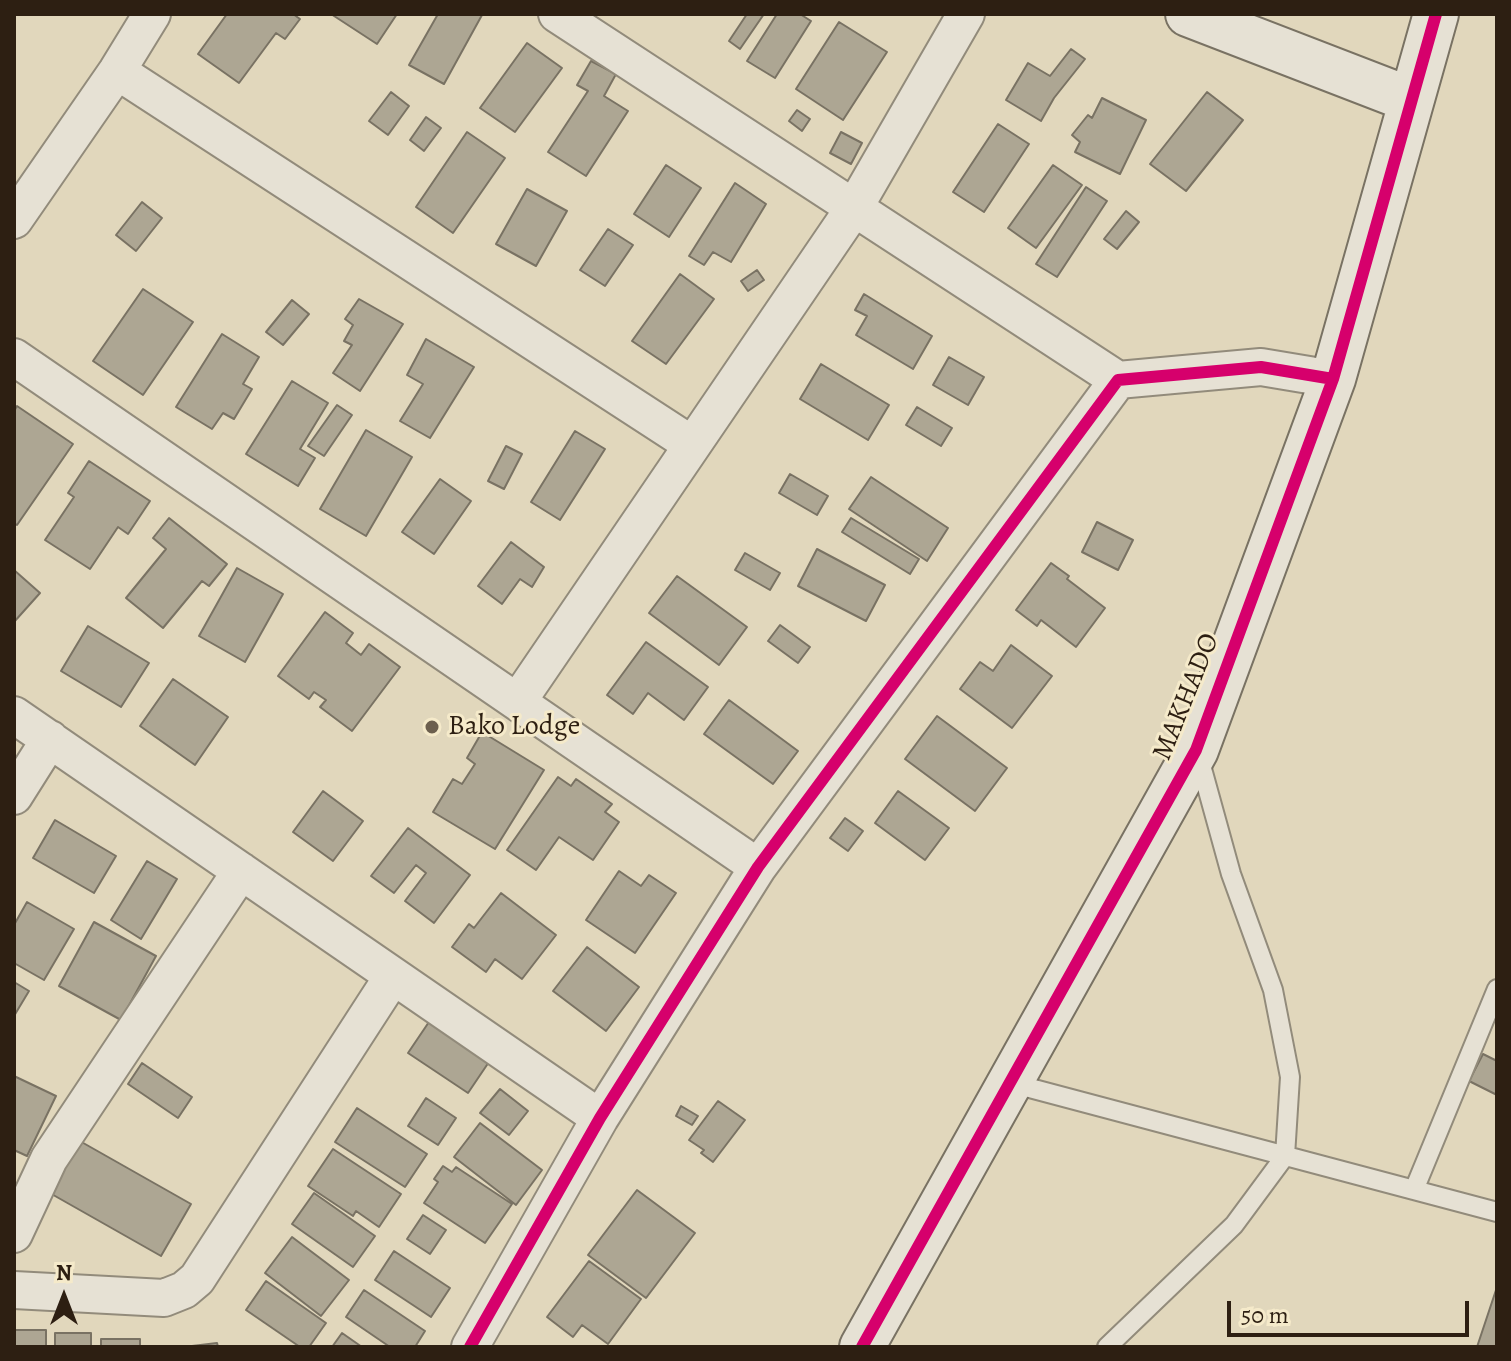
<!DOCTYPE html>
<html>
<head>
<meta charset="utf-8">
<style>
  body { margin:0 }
  #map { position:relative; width:1511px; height:1361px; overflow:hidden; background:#e1d7bc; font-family:Alegreya,serif }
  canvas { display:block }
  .frame { position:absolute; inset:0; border:16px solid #2d1f12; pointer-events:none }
  .north { position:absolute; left:24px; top:1257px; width:80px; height:80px; -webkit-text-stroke:6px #f5eaca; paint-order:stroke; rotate:0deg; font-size:22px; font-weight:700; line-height:32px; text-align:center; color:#2d1f12 }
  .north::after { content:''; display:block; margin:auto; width:28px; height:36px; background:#2d1f12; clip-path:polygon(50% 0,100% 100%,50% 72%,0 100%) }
  .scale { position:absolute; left:1227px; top:1301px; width:242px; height:36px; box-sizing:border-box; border:4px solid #2d1f12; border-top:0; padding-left:10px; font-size:24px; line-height:28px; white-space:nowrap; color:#2d1f12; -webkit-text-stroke:6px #f5eaca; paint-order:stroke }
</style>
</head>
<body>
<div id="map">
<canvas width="1511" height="1361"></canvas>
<div class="frame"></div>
<div class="north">N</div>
<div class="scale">50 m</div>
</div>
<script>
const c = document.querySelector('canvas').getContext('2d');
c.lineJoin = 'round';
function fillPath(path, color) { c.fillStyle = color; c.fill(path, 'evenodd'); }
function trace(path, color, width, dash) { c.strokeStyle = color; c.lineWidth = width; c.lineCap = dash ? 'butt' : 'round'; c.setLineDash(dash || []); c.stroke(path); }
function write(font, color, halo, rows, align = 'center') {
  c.font = font + ' Alegreya,serif'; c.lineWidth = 6; c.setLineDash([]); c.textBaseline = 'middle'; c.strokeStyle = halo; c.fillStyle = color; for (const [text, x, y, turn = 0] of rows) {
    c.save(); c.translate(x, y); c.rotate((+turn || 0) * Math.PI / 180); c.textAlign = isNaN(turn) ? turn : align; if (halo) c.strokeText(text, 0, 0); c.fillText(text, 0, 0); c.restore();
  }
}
const building = new Path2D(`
  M227,14H293L300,19L285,39L276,33L239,83L198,54Z
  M331,14H397L377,44Z
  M438,14L482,15L444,84L409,65Z
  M747,14H764L740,49L729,41Z
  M777,14H800L811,21L775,78L747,61Z
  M839,22L887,52L843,120L796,89Z
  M527,43L562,68L515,132L480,108Z
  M1071,49L1085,59L1054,98L1041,121L1006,100L1028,63L1050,76Z
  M591,61L616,74L604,96L628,111L586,176L548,152L588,91L577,85Z
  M391,92L409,106L388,135L369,121Z
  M1207,92L1243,120L1186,191L1150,164Z
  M1102,98L1146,120L1120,174L1075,152L1080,142L1072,135L1088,115L1092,118Z
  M797,110L810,119L802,131L789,121Z
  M426,117L441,128L424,151L410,140Z
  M998,124L1029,144L984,212L953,192Z
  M467,132L505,158L453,233L416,207Z
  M841,132L862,143L851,164L830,153Z
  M666,165L701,188L669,237L634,214Z
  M1053,165L1082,185L1036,248L1008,228Z
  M735,183L766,204L731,262L713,252L704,265L689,256Z
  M1086,187L1107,201L1057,277L1036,264Z
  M527,189L567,211L536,266L496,244Z
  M142,202L162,218L136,251L116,235Z
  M1126,211L1139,222L1117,249L1104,239Z
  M608,229L633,245L605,286L580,270Z
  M757,270L764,280L748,291L741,281Z
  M680,274L714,299L666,364L632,341Z
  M143,289L193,322L143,395L93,361Z
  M864,294L932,336L913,369L856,335L867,316L855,310Z
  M359,299L403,324L360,391L333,373L352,345L344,341L353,325L345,319Z
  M292,300L309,314L283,345L266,332Z
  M222,334L259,357L243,384L252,389L234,419L223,413L212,429L176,407Z
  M426,339L474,367L430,438L400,421L423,384L407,375Z
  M949,357L984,377L968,405L933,385Z
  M821,364L889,405L868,440L800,399Z
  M292,381L328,403L300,449L315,458L298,486L246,454Z
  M337,405L352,415L324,456L308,446Z
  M17,406L73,444L17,525L14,523V411Z
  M917,407L952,428L941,446L906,425Z
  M366,430L412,457L366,536L320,509Z
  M575,431L605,449L560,520L531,502Z
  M506,446L522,454L504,489L488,481Z
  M89,461L150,501L128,534L118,527L90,569L45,540L74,497L68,493Z
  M790,474L828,496L817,515L779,493Z
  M871,477L948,528L927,561L849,509Z
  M440,479L471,501L434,554L402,532Z
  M169,518L227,564L209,586L202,581L163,628L126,598L166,549L153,538Z
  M851,518L919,559L910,574L842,532Z
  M1097,522L1133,540L1118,570L1082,552Z
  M511,542L544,567L532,587L520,579L502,604L478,586Z
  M817,549L885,585L866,621L798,586Z
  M745,553L780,573L770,590L735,570Z
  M1051,563L1069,576L1067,579L1105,608L1076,647L1041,620L1037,626L1016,610Z
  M237,568L283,594L245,662L199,636Z
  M14,570L40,593L14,622Z
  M677,576L747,627L719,665L649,613Z
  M325,612L353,633L346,643L361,655L369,644L400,667L352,731L320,707L326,700L314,692L309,699L278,676Z
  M780,625L810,647L798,663L768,641Z
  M88,626L149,663L121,707L61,671Z
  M646,642L708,687L684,720L648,693L633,714L607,695Z
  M1011,645L1052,676L1012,728L960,689L980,662L993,671Z
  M173,679L228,717L195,765L140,726Z
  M729,700L798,751L773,784L704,734Z
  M937,716L1007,768L975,811L905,759Z
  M482,732L544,770L495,849L433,812L453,779L462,784L475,764L467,758Z
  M558,777L571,786L576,779L612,804L605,812L619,822L593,860L559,837L536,870L507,850Z
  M323,791L363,821L333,861L293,832Z
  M898,791L949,828L925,860L875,823Z
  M845,818L863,831L848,851L830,838Z
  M55,820L116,856L94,893L33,858Z
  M408,828L470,875L434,923L405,901L426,873L416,865L394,893L371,876Z
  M147,861L177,879L141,939L111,920Z
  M619,871L641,886L649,875L676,893L635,953L586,920Z
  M501,893L556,935L522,979L495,959L486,972L452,947L469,924L474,928Z
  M27,902L74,929L44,980L14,963V925Z
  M94,922L156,956L121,1020L59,986Z
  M587,947L639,987L606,1031L553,991Z
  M14,982L29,991L14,1016Z
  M435,1013L495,1053L468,1093L408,1053Z
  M1483,1054L1497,1061V1095L1469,1081Z
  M142,1063L192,1097L178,1118L128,1084Z
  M14,1076L56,1096L27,1156L14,1150Z
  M500,1089L528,1111L509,1135L480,1113Z
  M426,1098L456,1118L438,1145L408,1126Z
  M718,1101L745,1120L713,1162L701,1153L704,1150L689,1140Z
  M681,1106L698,1116L692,1125L676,1116Z
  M357,1108L427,1154L405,1187L335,1142Z
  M480,1123L542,1170L516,1205L454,1157Z
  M78,1140L191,1204L161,1256L48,1192Z
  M333,1149L401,1194L379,1227L356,1211L353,1216L308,1186Z
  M443,1166L452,1172L456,1167L512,1204L485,1243L424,1203L438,1182L434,1179Z
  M637,1190L695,1233L646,1298L588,1255Z
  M314,1193L375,1236L353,1267L292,1224Z
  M423,1215L446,1230L430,1254L407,1239Z
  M292,1237L349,1280L321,1316L265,1273Z
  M394,1251L450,1288L431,1317L375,1280Z
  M589,1261L641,1299L608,1344L582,1325L573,1337L547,1317Z
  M266,1281L326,1323L309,1347H300L246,1310Z
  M1497,1287V1347H1477Z
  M364,1290L425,1331L415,1347H390L346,1317Z
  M14,1330H46V1347H14Z
  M55,1333H91V1347H55Z
  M342,1333L362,1347H332Z
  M101,1339H140V1347H101Z
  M217,1343L218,1347H192V1346Z`);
const lane = new Path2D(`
  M1497,989L1414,1190L1497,1212
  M1011,1083L1414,1190
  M1107,1347L1234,1225L1285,1156L1290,1077L1273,990L1231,874L1199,758`);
const street = new Path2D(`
  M557,14L1118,380
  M117,71L691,444
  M14,220L117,71L152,14
  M14,357L758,867
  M518,701L854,208L966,14
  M14,715L600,1118
  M14,796L50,739
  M14,1234L49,1159L241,871
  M14,1290L164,1298L184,1290L197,1279L393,976
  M470,1347L600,1118L758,867L1118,380L1261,367L1333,379`);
const secondary = new Path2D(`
  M1188,14L1411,100
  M862,1347L1196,750L1333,379L1436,14`);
const cycleway = new Path2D(`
  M470,1347L600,1118L758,867L1118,380L1261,367L1333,379
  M862,1347L1196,750L1333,379L1436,14`);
const markers = [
  [432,727,8,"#6c5f4e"]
];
const streetNames = [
  ["MAKHADO",1187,697,-68]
];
const poiNames = [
  ["Bako Lodge",448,727]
];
fillPath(building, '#ada693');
trace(building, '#797263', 2);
trace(lane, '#928b7b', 22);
trace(street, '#928b7b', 40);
trace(secondary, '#797263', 48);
trace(lane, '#e6e1d4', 18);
trace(street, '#e6e1d4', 36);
trace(secondary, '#e6e1d4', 44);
trace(cycleway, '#d6006c', 12);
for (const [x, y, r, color] of markers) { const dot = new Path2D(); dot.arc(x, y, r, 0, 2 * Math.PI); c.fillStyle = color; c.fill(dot); trace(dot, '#f5eaca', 3); }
write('28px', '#2d1f12', '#f5eaca', streetNames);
write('28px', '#2d1f12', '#f5eaca', poiNames, 'left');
</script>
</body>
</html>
